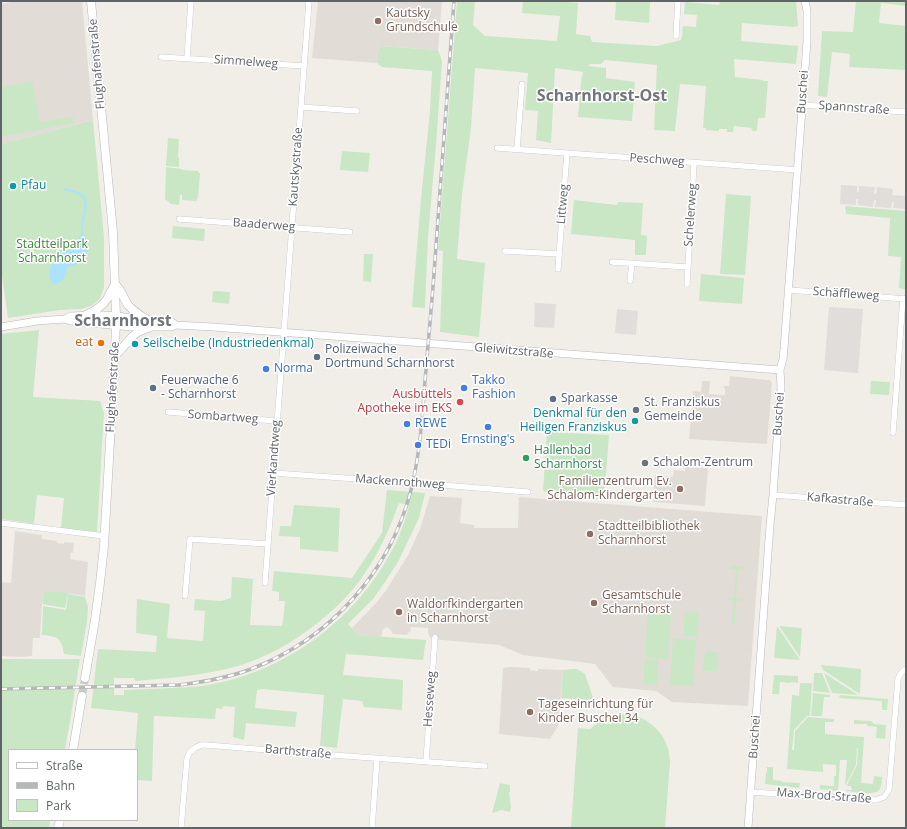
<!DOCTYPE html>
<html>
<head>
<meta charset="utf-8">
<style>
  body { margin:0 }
  #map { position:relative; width:907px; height:829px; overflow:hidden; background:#f1eee8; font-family:"Open Sans",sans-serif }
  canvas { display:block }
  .frame { position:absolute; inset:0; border:2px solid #5f6468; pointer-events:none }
  .legend { position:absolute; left:8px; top:749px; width:130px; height:72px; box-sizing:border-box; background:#fff; border:1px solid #bfc1c3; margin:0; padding:5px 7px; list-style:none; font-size:12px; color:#5f6468 }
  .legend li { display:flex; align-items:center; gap:8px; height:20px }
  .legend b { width:20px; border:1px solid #bfc1c3 }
</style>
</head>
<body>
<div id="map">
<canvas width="907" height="829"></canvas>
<div class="frame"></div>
<ul class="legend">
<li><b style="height:5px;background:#fff"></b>Straße</li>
<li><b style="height:5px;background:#b6b7b8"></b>Bahn</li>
<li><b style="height:11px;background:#c9e7c5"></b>Park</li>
</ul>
</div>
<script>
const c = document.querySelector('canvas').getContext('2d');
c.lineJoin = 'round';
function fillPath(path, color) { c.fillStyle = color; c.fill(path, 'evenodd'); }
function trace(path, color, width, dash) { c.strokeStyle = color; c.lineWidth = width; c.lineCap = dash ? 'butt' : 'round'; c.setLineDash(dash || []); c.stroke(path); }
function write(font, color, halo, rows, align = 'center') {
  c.font = font + ' "Open Sans",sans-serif'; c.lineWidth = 3; c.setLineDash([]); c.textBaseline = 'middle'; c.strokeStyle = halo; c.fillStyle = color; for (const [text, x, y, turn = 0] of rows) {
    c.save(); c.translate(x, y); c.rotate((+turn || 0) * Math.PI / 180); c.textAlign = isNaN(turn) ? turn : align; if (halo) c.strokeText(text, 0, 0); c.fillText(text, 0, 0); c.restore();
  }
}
const industrial = new Path2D(`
  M841,185L857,186V192H859V186L875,187L874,193L876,194L877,187L893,189L892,195L906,196V209L893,208L894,202H892L891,208L875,207L876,200H874L873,207L858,205V199H856V205L840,204Z
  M535,303L556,304L554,328L534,327Z
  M829,307L863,309L858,373L824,370Z
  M617,309L638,311L636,335L615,333Z`);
const education = new Path2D(`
  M16,1H82L93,120L1,144V4Z
  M318,1H442L438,50L379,46L377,63L312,58Z
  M730,376L767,380H770L772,383L767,444L689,439L693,391L701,392L702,381H710L709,394L725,395V389L724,388V386H729Z
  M685,467L708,468L705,506L653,502L655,475L673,477L674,470L685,471Z
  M430,496L462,498L460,523L474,525V528H518L519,497L762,516L748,706L672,702L656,691L613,687L595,664L523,655L499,645L431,639L428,633V628L411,627L410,632L408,633L407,635L393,634L390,629L387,627L383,629L381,637L357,635L352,628L377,602L387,589L408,555L420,529Z
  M15,531L42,535V539L57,541V543L64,544V542L74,543L73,553L71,552L70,559L88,562L85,596L44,590L42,604L40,638H33L32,656L21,657L1,656L2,633H1V582L11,583Z
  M509,667L530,668V671L532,670L536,671H538V669L563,670L558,726L550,739L499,734L503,668Z`);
const green = new Path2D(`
  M457,1H475L473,25L485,36L557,41L560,16L522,13L523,1H556L578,3L576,34L590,36L592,42L657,46L681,40L682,36L683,26L696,27L697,15L684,14L685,2L719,5L720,1H796L798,26L794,27L742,23L741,41L798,46L796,64L734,59L735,77L763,80V81H768L765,118H758L757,131H753L751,128L734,126L733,132H727V129H719V131L706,130V128H703L706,86L680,84L675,131L654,130L657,65L605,60L601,64H590L588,66L606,68V78L635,82L632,121L578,117L581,82L583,72L555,68L551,143L536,140L538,111L525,110L528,73L475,68L471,128L462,194L457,259L485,263L479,337L440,332L443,251L438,250Z
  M616,1H650L649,23L615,20Z
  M856,1H906V6L881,3L879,23L906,26V70L849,67L850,54L832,52L827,97L818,96L822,31L853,32Z
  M379,46L438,50L442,61L436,145L428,237L425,308L412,307L421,199L430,111L432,71L382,67L377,63Z
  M32,81L40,122L73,117L74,123L1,137V87Z
  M93,120L104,237V288L99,300L91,306L81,309L60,310L8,318L1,269V144Z
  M168,138L179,139L178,156L179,159V167L166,166Z
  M342,151L370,153L368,172L340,170Z
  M166,167L181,169L183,170L198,171L200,174L198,198L196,201L182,200V195H180L179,205L171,204L165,199Z
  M726,194L751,196L745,275L720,274Z
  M574,200L617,205L618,202L643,203L641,235L647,236L646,255H635V240L571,234Z
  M845,206L906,211V290L899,288L901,257L888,256L890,218L846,214Z
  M173,226L205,229L204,241L172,238Z
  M364,254H373L371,282L363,281Z
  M701,274L744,278L742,304L699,301Z
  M213,291L230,292L229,304L212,302Z
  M39,330L33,397L100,401L104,413L97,532L61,528L64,498L37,495L34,524L1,519V334Z
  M871,381L890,382L889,395L870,394Z
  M547,432L609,435L604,499L547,494L543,490Z
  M387,490L425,493L419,518L399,560L385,582L373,599L348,624L358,635L426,640L423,660L346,654L343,675L403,680L402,710L364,707L362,701L343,699L337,748L320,746L324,695L262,689L257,690L255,708L297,712L295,727L246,723L244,740L233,737L235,707L223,706L222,709L216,708L215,719L154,716L152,781L137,780V750H135L138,713L91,708L98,649L156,652L157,636L136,633L137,599L170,604L167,638L203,641L205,611L194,610L195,599L221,601L231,598L232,577L253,579L250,625L282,626L284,612L285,601H279V592L272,591L274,571L352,578L382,533ZM399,503L409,505C404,527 395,547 383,566C344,628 281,672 208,685C197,687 184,687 172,688C156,689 140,689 124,690V695H114V678H134L135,681C168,678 202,676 234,667C281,655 335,616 363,576C379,553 390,528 399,503Z
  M294,505L340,508L338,552L300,549V537L279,536L280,526H291Z
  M731,566L744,567V570L738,569L736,598H742V601H736L735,625L732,624L733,601L728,600V598H734L736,569H730Z
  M44,590L68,593L65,608L42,604Z
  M68,594L85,597L88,607L87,622L81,656L64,654C62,638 57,636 42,635L43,606L66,610Z
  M648,610L671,611L668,659L645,657Z
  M685,612L699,613L697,637L683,636Z
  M777,626L800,660L774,658Z
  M779,626L802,628L800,657Z
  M673,638L696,640L693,686L670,685Z
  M705,651L718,652L717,671H703Z
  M1,659H80L69,727L65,750H9V820H50L49,828H1Z
  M645,659L658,660L657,685L643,684Z
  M821,665L861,669L860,694L823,670Z
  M572,669H577L585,674L594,701L561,698L563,670Z
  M814,673H822L830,693L813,691Z
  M824,673L858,695L832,693Z
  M774,675L798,676V683L790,682V683L780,682L779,694H772Z
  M800,683H812L810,716H807L794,730L792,750H794L795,731L808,717L834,719V722H825V734L864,737L861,783L873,784L874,776L882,777C882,781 882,786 879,790C874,796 854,792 846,791V790H852L851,786H847V785L857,765L858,748H857L856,765L845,786L847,760H840L838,791L820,789V785L834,786V776H836V765L823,764V772L787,769L792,695L799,696Z
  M813,693L830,695V697H824L822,716H811Z
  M840,695L888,699L887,710H883L882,709V701L839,698Z
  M621,714C625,715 629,714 633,715C646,718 661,730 666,743C669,749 669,755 670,761L665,828H571L578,728L590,729C601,719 606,716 621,714Z
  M854,720L871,721L874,724L886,725L885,739L876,738L877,727L867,726V724H854Z
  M767,767H773V780L782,781V782L800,783L799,788L765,784L766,773L767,772Z
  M500,783L510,785V792L509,793L511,807L510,812L502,810L492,813Z`);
const water = new Path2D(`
  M82,236L86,237C91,252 87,259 73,267V265L68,267C65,273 65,282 56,284C52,285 51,281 50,278C48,268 54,256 63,252C67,250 72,250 75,247C77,244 78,241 78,238Z`);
const stream = new Path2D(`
  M64,189C101,195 79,212 82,236`);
const secondaryTunnel = new Path2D(`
  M82,696L85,678`);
const minor = new Path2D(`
  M676,36L678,1
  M161,57L304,66
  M187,59L191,1
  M802,105L906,112
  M301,107L357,111
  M497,148L798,170
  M517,149L522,84
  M179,219L350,232
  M505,251L559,254
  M612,262L688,267
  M558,269L567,153
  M630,281L632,263
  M687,284L694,163
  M789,290L906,299
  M168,412L277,421
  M893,433L903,298
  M273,473L429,484L528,492
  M773,495L906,505
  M1,523L104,536
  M265,583L309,1
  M185,596L190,539L268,544
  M426,761L435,637
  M750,792L876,800L884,797L889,790L898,679L901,673L906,669
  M181,828L187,758L190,752L195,748L201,745H206L318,754L485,766
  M372,828L377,758`);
const tertiary = new Path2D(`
  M65,319L70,321L131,327H171L176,325L213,327L780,370
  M1,327L37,321L65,319L71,316L93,315H106L172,322L176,325
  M748,828L770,525L773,495L779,413L781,387L780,370L783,359L784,349L807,42V11L805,1`);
const secondary = new Path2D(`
  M116,285C122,291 124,299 128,305C133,311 140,315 146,319
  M86,315C94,311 102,307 107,299C110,294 111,289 115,285
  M115,356L133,336L138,332L150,327
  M85,678L95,620L100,583L104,546L115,356L116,316L113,232L91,1
  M73,750L82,696
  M58,828L60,820`);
const rail = new Path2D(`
  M1,689L179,685C203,682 228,678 251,669C330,639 390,572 411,490C419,458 422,426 424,393C427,358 430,322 433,287C440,192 447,96 454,1`);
const markers = [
  [378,21,4,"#8d6e63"],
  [13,186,4,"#0f9aa8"],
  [101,343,4,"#e8710a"],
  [135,344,4,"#0f9aa8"],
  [317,357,4,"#5c6f8a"],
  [266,369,4,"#3f7fe0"],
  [153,388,4,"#5c6f8a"],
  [464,388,4,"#3f7fe0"],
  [553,399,4,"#5c6f8a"],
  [460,402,4,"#e0444e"],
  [636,410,4,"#6b7280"],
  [635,421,4,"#0f9aa8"],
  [407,424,4,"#3f7fe0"],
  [488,427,4,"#3f7fe0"],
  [418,445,4,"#3f7fe0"],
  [526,458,4,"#2e9e5b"],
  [645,463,4,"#6b7280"],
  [680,489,4,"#8d6e63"],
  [590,534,4,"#8d6e63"],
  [594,603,4,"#8d6e63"],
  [399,612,4,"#8d6e63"],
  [530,712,4,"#8d6e63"]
];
const educationNames = [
  ["Kautsky",386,14],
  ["Grundschule",386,28],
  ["Familienzentrum Ev.",672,482,"right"],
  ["Schalom-Kindergarten",672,496,"right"],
  ["Stadtteilbibliothek",598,527],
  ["Scharnhorst",598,541],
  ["Gesamtschule",602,596],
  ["Scharnhorst",602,610],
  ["Waldorfkindergarten",407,605],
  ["in Scharnhorst",407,619],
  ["Tageseinrichtung für",538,705],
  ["Kinder Buschei 34",538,719]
];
const streetNames = [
  ["Simmelweg",246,62,4],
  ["Flughafenstraße",97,64,-95],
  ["Buschei",803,92,-86],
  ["Spannstraße",854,108,4],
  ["Peschweg",657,160,4],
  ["Kautskystraße",296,167,-86],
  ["Littweg",563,204,-85],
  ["Schelerweg",691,215,-86],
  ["Baaderweg",264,225,4],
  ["Schäffleweg",846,294,4],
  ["Gleiwitzstraße",514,351,5],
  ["Flughafenstraße",113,387,-87],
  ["Buschei",779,414,-86],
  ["Sombartweg",223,417,4],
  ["Vierkandtweg",274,458,-86],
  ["Mackenrothweg",400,482,4],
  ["Kafkastraße",840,500,5],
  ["Hesseweg",430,699,-86],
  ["Buschei",755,737,-86],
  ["Barthstraße",298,752,5],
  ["Max-Brod-Straße",824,796,4]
];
const cultureNames = [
  ["Pfau",21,186],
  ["Seilscheibe (Industriedenkmal)",143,344],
  ["Denkmal für den",627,414,"right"],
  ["Heiligen Franziskus",627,428,"right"]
];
const parkNames = [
  ["Stadtteilpark",52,245],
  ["Scharnhorst",52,259]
];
const foodNames = [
  ["eat",93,343]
];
const serviceNames = [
  ["Polizeiwache",325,350],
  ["Dortmund Scharnhorst",325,364],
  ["Feuerwache 6",161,381],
  ["- Scharnhorst",161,395],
  ["Sparkasse",561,399]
];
const shopNames = [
  ["Norma",274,369],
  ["Takko",472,381],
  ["Fashion",472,395],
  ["REWE",415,424],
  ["Ernsting's",488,440,"center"],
  ["TEDi",426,445]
];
const healthNames = [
  ["Ausbüttels",452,395],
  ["Apotheke im EKS",452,409]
];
const worshipNames = [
  ["St. Franziskus",644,403],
  ["Gemeinde",644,417],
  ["Schalom-Zentrum",653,463]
];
const leisureNames = [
  ["Hallenbad",534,451],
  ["Scharnhorst",534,465]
];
const districtNames = [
  ["Scharnhorst-Ost",602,96],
  ["Scharnhorst",123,321]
];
fillPath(industrial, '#e0ddda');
fillPath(education, '#e1ddd6');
fillPath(green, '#c9e7c5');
fillPath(water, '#abe2fe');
trace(stream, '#abe2fe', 2);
trace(secondaryTunnel, '#ccccc8', 8, [8, 4]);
trace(minor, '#b5b8bc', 6);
trace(tertiary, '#b5b8bc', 8);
trace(secondary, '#b4b8bc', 9);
trace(minor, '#fff', 5.5);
trace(tertiary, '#fff', 7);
trace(secondary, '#fff', 8);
trace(rail, '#b6b7b8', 3.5);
trace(rail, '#fff', 2, [6]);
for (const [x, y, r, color] of markers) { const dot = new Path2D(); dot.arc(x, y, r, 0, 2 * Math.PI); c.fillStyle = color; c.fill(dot); trace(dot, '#fff', 1.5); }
write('12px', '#785e54', '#fff', educationNames, 'left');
write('12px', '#5f6468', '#fff', streetNames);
write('12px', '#0d838f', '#fff', cultureNames, 'left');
write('12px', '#3c8637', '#fff', parkNames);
write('12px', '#c56008', '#fff', foodNames, 'right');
write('12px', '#4e5e75', '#fff', serviceNames, 'left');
write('12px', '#366cbe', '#fff', shopNames, 'left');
write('12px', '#be3a42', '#fff', healthNames, 'right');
write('12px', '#5b616d', '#fff', worshipNames, 'left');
write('12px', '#27864d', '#fff', leisureNames, 'left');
write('bold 16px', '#70767a', '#fff', districtNames);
</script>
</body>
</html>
